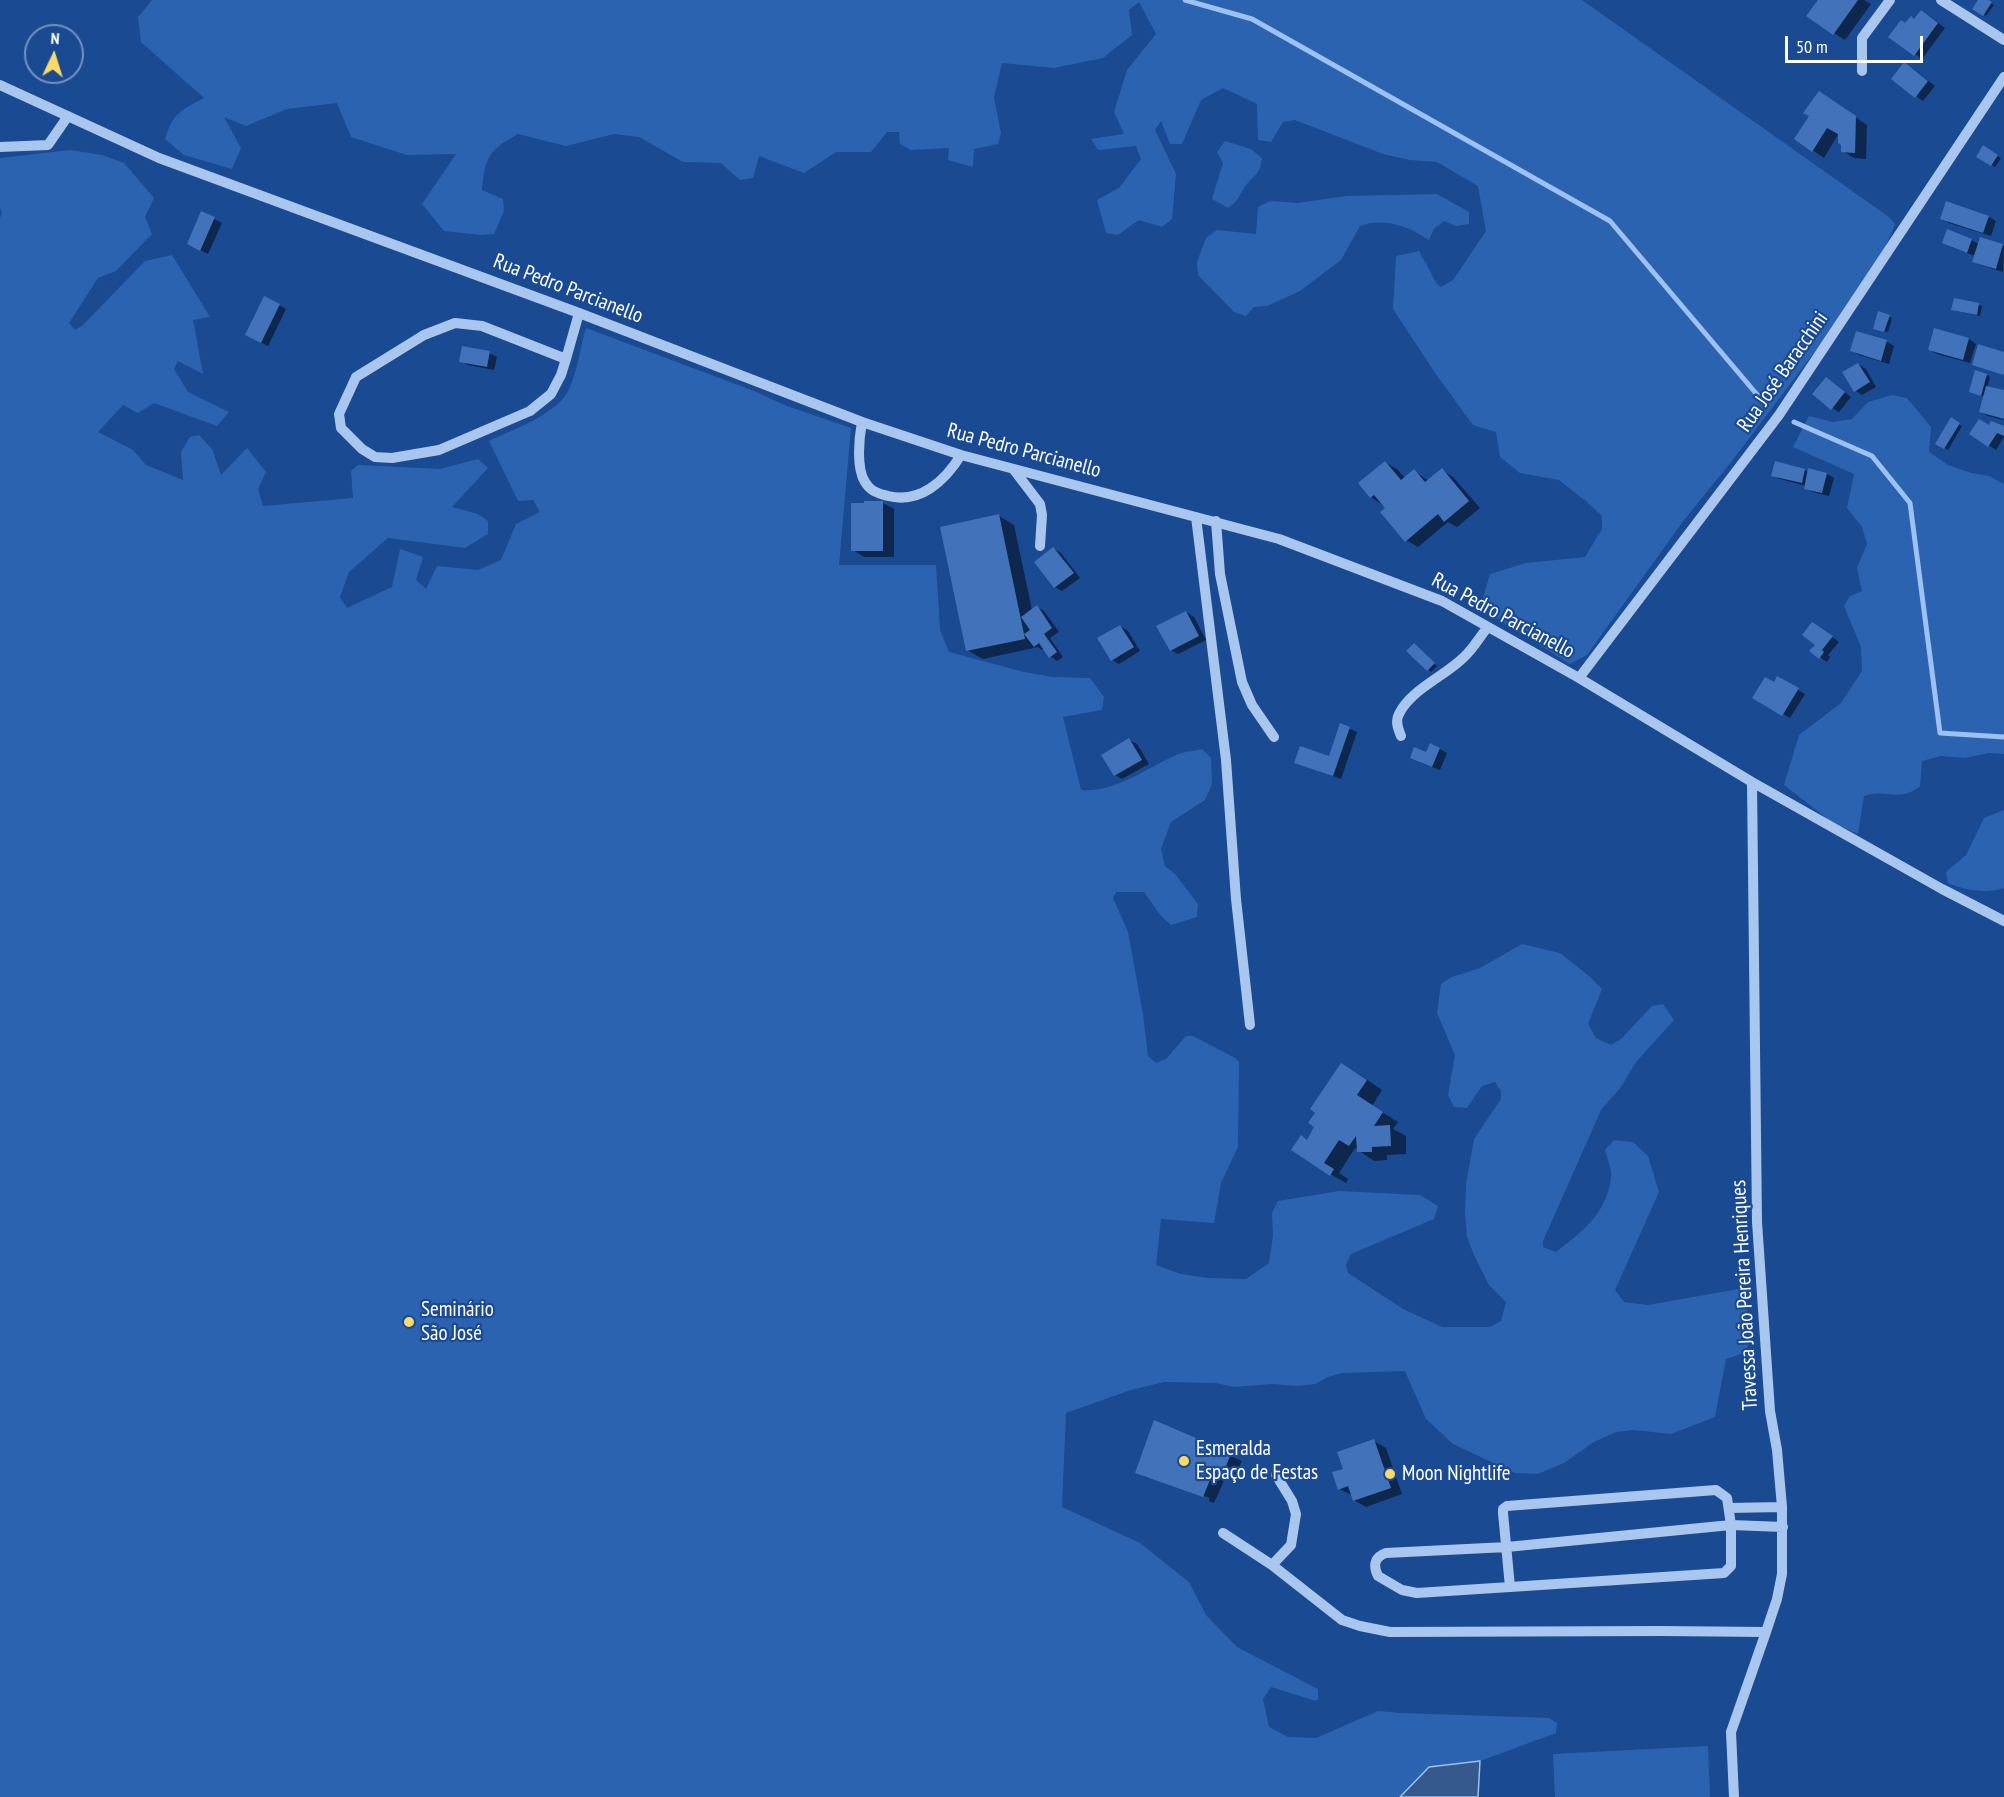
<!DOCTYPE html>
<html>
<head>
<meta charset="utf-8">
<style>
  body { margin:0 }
  #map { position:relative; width:2004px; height:1797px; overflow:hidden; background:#194a92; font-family:"PT Sans Narrow",sans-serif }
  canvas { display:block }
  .north { position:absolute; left:24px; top:24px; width:60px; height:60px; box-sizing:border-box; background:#194a92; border:2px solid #7592be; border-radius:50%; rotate:4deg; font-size:16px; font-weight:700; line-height:24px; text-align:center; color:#fff }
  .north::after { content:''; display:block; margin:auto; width:21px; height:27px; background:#ffd968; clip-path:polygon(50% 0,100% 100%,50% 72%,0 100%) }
  .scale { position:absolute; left:1785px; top:36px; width:138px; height:27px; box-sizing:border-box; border:3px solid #fff; border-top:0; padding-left:8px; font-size:18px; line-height:21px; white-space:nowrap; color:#fff; -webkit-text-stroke:4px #194a92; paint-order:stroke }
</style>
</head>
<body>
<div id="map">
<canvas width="2004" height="1797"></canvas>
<div class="north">N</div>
<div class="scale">50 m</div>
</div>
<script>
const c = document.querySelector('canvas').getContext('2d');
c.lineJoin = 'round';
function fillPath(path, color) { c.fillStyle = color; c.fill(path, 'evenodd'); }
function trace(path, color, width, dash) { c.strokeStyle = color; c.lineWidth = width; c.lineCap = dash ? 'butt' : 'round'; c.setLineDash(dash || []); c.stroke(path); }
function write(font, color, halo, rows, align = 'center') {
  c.font = font + ' "PT Sans Narrow",sans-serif'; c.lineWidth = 4.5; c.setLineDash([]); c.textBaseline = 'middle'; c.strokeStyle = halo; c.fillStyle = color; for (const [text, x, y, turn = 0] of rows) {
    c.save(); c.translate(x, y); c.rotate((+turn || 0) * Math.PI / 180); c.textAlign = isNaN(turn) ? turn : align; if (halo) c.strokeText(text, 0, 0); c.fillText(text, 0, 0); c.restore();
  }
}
const green = new Path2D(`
  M152,0H1582L1889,217L1895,224L1885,248L1822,342L1732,461L1684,520L1587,655L1570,664L1480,608L1490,574L1526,563L1585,557L1602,529V516L1587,502L1559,480L1520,473L1500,457L1496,432L1473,425L1435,373L1393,309L1396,256L1419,251L1437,284L1441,287L1453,280L1486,231L1478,186L1437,162L1410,160L1383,154L1295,120L1283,122L1271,142L1258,140L1257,104L1223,88L1201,100L1182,144H1170L1161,121L1155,130L1176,174L1172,219L1162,227L1139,220L1118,235L1106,233L1097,200L1119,188L1141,159L1136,146L1098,150L1091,139L1124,134L1114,112L1127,70L1156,34L1139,2L1129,10L1132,35L1103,58L1054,68L1002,63L994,98L1001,133L998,144L974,149L973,167L948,160L949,148L911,150L900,144L899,132H887L871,152H836L804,173L759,156L753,178L740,180L721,163L683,162L639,137L614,134L566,146L518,134C489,150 485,157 482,190L503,199L504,211L494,234L481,235L444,231L422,204L456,154L407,155L351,137L337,103L287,109L246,126L224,117L241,148L232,169L184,155L165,139C173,112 182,110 204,98L141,42L138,17Z
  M1225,141L1251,149L1262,158C1260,176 1253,175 1244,188C1238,198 1238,201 1228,208L1212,199L1223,163L1217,152Z
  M70,150L102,155L124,163L154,198L145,217L152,234L116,271L98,278L69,323L75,330L83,325L145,261L172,255L210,317L193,320L203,374L178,361L174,369L188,392L229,412L217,426L154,403L138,413L123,405L98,432L133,450L146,465L183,480L181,452L190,437L199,435L212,449L221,475L247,448L266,472L258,489L263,506L353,498L351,471L358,465L440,469L478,459L488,468L452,507L478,514L488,521V534L465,548L388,538L349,572L340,597L347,608L392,587L400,549L423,557L416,580L426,589L437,566L478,570L501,560L516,524L540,512L533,500L518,501L489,441C514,429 559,414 570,387C578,369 580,347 586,328L754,391L787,406L851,428L839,565H936L940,630L949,652L1024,672L1053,677L1090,678L1104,697L1102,710L1063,717L1081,790C1114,793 1145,769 1174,756C1182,752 1193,751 1202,749L1211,758L1212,784L1205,800L1171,822L1161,849L1165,866L1175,874L1198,904L1197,917L1171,925L1161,916L1144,892H1116L1113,898L1128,932L1143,1014L1148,1056L1156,1063L1166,1059L1186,1036H1193L1235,1058L1239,1062L1238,1147L1221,1183L1214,1223L1161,1219L1156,1265L1181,1274L1208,1278L1246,1279L1269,1263L1273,1236L1272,1213L1278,1201L1339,1191L1420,1195L1438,1206L1434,1219L1351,1254L1346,1265L1348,1273L1403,1309L1442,1327H1490L1501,1321L1506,1302L1489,1285L1474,1255L1467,1237L1465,1212L1466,1184L1474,1139L1501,1099V1091L1495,1082L1482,1086L1467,1108L1454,1107L1448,1095L1455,1055L1437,1013L1441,984L1452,977L1480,968L1522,944L1560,953L1589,976L1602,989L1588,1024L1596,1038L1611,1045L1621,1039L1652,1006L1663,1004L1674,1020L1636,1062L1621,1087L1601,1110L1543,1241V1247L1556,1252C1583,1231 1606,1214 1611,1178C1612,1169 1607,1158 1605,1150L1614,1140L1633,1142L1648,1156L1659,1192L1615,1290L1624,1302L1648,1305L1744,1288L1752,1341L1741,1354L1726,1359L1715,1417L1671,1434L1633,1430L1616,1432L1594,1442L1564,1463L1538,1474L1515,1473L1453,1444L1426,1419L1405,1371L1342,1373L1328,1377L1315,1384L1298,1386L1272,1384L1234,1387L1216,1383L1164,1382L1131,1390L1066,1413L1062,1507L1140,1543L1189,1582L1206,1615L1237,1647L1318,1689V1699L1316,1701L1271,1687L1263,1699L1269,1727L1288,1737L1316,1738L1378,1711L1400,1713L1549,1718L1557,1723L1556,1733L1480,1761L1429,1767L1400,1797H0V218L2,212L0,208V158Z
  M1437,194L1469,212V224L1456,226L1444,221L1434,229L1429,240C1408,226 1384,217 1360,226L1341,260L1300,291L1267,306L1254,307L1246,316L1234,312L1198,275L1197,262L1206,238L1217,230L1256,234L1258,207L1270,201L1297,203L1347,196Z
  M1892,395L1907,398L1931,427L1929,452L1948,465L1971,473L1989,476L2004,484V754L1989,753L1965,758L1941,756L1922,761L1920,786C1900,803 1886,788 1864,796L1858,834L1833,823L1784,785L1799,735L1841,703L1862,671L1861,647L1844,606L1850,596L1862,591L1857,568L1867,544L1862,527L1847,508L1854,474L1793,447L1809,416L1833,422L1852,419L1868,402Z
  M2004,810V888C1987,894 1964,890 1948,883L1946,872L1966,855L1984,818Z
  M1708,1746L1710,1797H1555L1553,1754Z`);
const water = new Path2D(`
  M1480,1761L1478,1797H1400L1429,1767Z`);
const shadow = new Path2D(`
  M1820,0H1864L1871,4L1845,40L1834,33Z
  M1980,0H1986L1994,5L1986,16L1974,8Z
  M1929,16L1945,28L1922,59L1890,36L1906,25Z
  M1912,68L1935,86L1923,101L1916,96Z
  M1830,100L1867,125L1866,159L1854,158L1843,151L1839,133L1824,158L1796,139Z
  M1984,148L2001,158L1995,167L1978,157Z
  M202,213L222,223L208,254L196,248Z
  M1989,217L1996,221L1991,236L1949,223L1942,218Z
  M1981,239L2004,246L2003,272L1981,265L1974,261L1975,256L1951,247L1971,240L1979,244Z
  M279,305L286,309L268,346L254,339Z
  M1978,305L1982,306L1980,316L1956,311Z
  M1889,316L1892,318L1888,332L1878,330Z
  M1935,330L1969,339L1976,344L1970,363L1937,354L1930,350Z
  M1857,333L1887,342L1894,346L1889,364L1859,355L1851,351Z
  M489,353L497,357L494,370L468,365L461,361Z
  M1858,364L1866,369L1876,387L1862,395L1855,390Z
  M1987,375L1990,377L1987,388L2004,392V420L1988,416L1981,412L1985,397L1974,393Z
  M1833,383L1851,397L1839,412L1832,408Z
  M1951,419L1962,426L1948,450L1937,443Z
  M1990,427L2004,428V437L1996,450L1971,434Z
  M1386,463L1397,469L1405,478L1414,471L1429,481L1442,470L1453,477L1480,508L1457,527L1448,522L1418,547L1406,540L1387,508L1371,497L1360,483Z
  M1805,470L1809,473L1827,474L1834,478L1829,496L1813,492L1805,488L1806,486L1780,479L1773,475Z
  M883,503L894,509V557H864L853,550Z
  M999,516L1014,525L1032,610L1037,607L1044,611L1059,632L1050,638L1063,657L1057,661L1050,656L1044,648L1042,650L1038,647L983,659L967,650Z
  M1054,549L1061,553L1080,578L1062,591L1055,587Z
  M1186,612L1194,617L1206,640L1178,654L1171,650Z
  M1120,626L1128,631L1140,651L1119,664L1112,660Z
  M1820,628L1839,642L1828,655L1830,657L1827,662L1820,657Z
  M1417,647L1437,666L1431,672L1408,651Z
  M1778,678L1805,694L1790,718L1754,697L1774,684Z
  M1341,725L1357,732L1341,779L1296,762L1330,758Z
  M1129,740L1137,744L1149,764L1122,779L1115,775Z
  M1440,749L1447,753L1440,770L1419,762L1427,754Z
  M1357,1073L1382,1090L1372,1106L1398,1122L1393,1129L1406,1136V1154L1387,1155V1160L1374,1161L1355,1148L1339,1173L1348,1179L1346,1183L1330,1174L1307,1141Z
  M1155,1422L1242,1461L1235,1477L1227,1474L1214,1503L1209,1501L1210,1498L1147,1476V1478L1137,1472Z
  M1374,1441L1386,1448L1402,1494L1366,1507L1354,1500L1352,1495L1339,1489L1345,1470Z`);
const stream = new Path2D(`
  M1185,0L1252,19L1610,221L1765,404
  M1794,422L1872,456L1910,503L1940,733L2004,737`);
const building = new Path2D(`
  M1818,0H1858L1833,35L1806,16Z
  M1978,0H1988L1992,2L1983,16L1972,9Z
  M1921,10L1938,23L1914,56L1888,37L1901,20L1905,23L1911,16L1914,19Z
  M1904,62L1928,81L1915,98L1891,79Z
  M1819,91L1856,116L1855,153L1841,152V145L1838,143V134L1827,128L1812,152L1794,139L1809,116L1803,113Z
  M1983,145L1998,155L1991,166L1976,157Z
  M1946,201L1989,216L1983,233L1940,219Z
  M201,211L215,217L200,251L187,244Z
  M1947,229L1972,239L1967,253L1942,243Z
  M1980,237L2003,244L1996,269L1972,262Z
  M264,296L280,304L261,343L245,335Z
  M1954,298L1979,303L1977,315L1951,310Z
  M1878,311L1890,315L1884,332L1873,329Z
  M1934,328L1969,338L1963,360L1928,350Z
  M1856,331L1887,340L1881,361L1850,351Z
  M1978,344L2004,352V375L1972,365Z
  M462,346L490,351L487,367L459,362Z
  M1858,363L1870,382L1854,392L1842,372Z
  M1975,370L1987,374L1981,396L1969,392Z
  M1826,377L1845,392L1831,410L1812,394Z
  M1986,386L2004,390V419L1979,412Z
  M1951,417L1960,423L1944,449L1935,444Z
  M1979,419L1989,425L1991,421L2004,426V436L1997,433L1988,447L1969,434Z
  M1385,461L1401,480L1414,469L1425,482L1442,468L1469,501L1444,522L1438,514L1405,542L1380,512L1385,508L1374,495L1370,498L1358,483Z
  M1775,461L1805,469L1802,483L1771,476Z
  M1808,468L1827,473L1822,493L1804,489Z
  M864,501H883V551H851V503H864Z
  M999,514L1025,639L966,651L940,527Z
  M1053,547L1074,573L1054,588L1034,562Z
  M1037,605L1052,628L1044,634L1057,652L1049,658L1039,643L1034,647L1024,634L1030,630L1021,617Z
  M1186,611L1199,636L1170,651L1156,626Z
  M1812,622L1833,636L1822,650L1824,652L1819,659L1809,651L1815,645L1802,635Z
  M1120,625L1134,647L1111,661L1097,638Z
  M1414,643L1435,663L1427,671L1406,651Z
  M1777,676L1799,688L1782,716L1752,698L1765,677L1774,682Z
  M1340,723L1350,727L1333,776L1294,763L1300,746L1329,756Z
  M1129,738L1142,760L1114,776L1101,755Z
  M1430,743L1440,748L1432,767L1410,758L1414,747L1426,752Z
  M1341,1063L1367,1080L1357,1095L1383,1112L1374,1126L1390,1125L1391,1146L1372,1147V1152H1357L1356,1136L1349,1146L1339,1140L1324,1163L1334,1169L1330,1176L1291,1150L1301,1135L1307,1140L1314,1127L1308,1123L1315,1113L1310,1109Z
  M1154,1420L1231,1453L1224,1472L1215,1468L1203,1497L1135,1473Z
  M1374,1439L1391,1488L1353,1501L1348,1486L1338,1490L1332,1472L1343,1469L1337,1452Z`);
const minor = new Path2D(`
  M1941,0L2004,40
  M1862,71V38L1890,0
  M0,85L159,158L579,313L862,422L961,455L1279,539L1442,601L1579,678L1752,782L1942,889L2004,921
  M0,147L48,145L68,116
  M566,359L482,326L455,323L424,335L356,377L339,414L341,428L362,449L375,457L392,458L439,450L530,411L551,394L561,375L566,359L579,313
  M862,422C859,438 856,468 865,482C871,492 878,493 888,496C920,504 945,481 961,455
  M1014,470L1040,504L1042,515L1040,546
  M1196,517L1226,760L1236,899L1250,1025
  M1216,521L1220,574L1242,682L1252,705L1274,737
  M1579,678L1779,415L2004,77
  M1401,736C1398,729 1395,721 1399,714C1411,689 1446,676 1465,656C1474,648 1480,636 1488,627
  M1716,1490L1727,1498L1731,1525V1566L1724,1573L1510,1587L1503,1513V1509L1507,1506Z
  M1729,1508L1782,1507
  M1223,1533L1272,1565L1342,1620L1360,1626L1390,1632L1660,1631L1766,1632
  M1272,1565L1291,1545L1296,1514L1292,1501L1276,1475
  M1510,1587L1417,1593L1402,1590L1378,1576C1373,1566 1374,1557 1386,1553L1507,1547L1731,1525L1783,1527
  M1734,1797L1731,1732L1766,1632L1777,1599L1782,1574V1507L1777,1450L1770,1411L1757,1222L1752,782`);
const markers = [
  [409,1322,6,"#ffd968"],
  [1184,1461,6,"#ffd968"],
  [1390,1474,6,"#ffd968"]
];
const streetNames = [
  ["Rua Pedro Parcianello",568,289,21],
  ["Rua José Baracchini",1783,372,-55],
  ["Rua Pedro Parcianello",1024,451,15],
  ["Rua Pedro Parcianello",1503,616,28],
  ["Travessa João Pereira Henriques",1745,1295,-93]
];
const poiNames = [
  ["Seminário",421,1310],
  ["São José",421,1334],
  ["Esmeralda",1196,1449],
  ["Espaço de Festas",1196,1473],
  ["Moon Nightlife",1402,1474]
];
fillPath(green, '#2c63b1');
fillPath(water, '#35588d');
trace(water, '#9cc1f2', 1.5);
fillPath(shadow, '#0007');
trace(stream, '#9cc1f2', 5);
fillPath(building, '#4273ba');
trace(minor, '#a9c6ef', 10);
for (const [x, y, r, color] of markers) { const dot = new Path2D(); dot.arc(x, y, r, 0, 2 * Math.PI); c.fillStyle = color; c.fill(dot); trace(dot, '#194a92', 2); }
write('21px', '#fff', '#194a92', streetNames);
write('21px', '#fff', '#194a92', poiNames, 'left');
</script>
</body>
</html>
